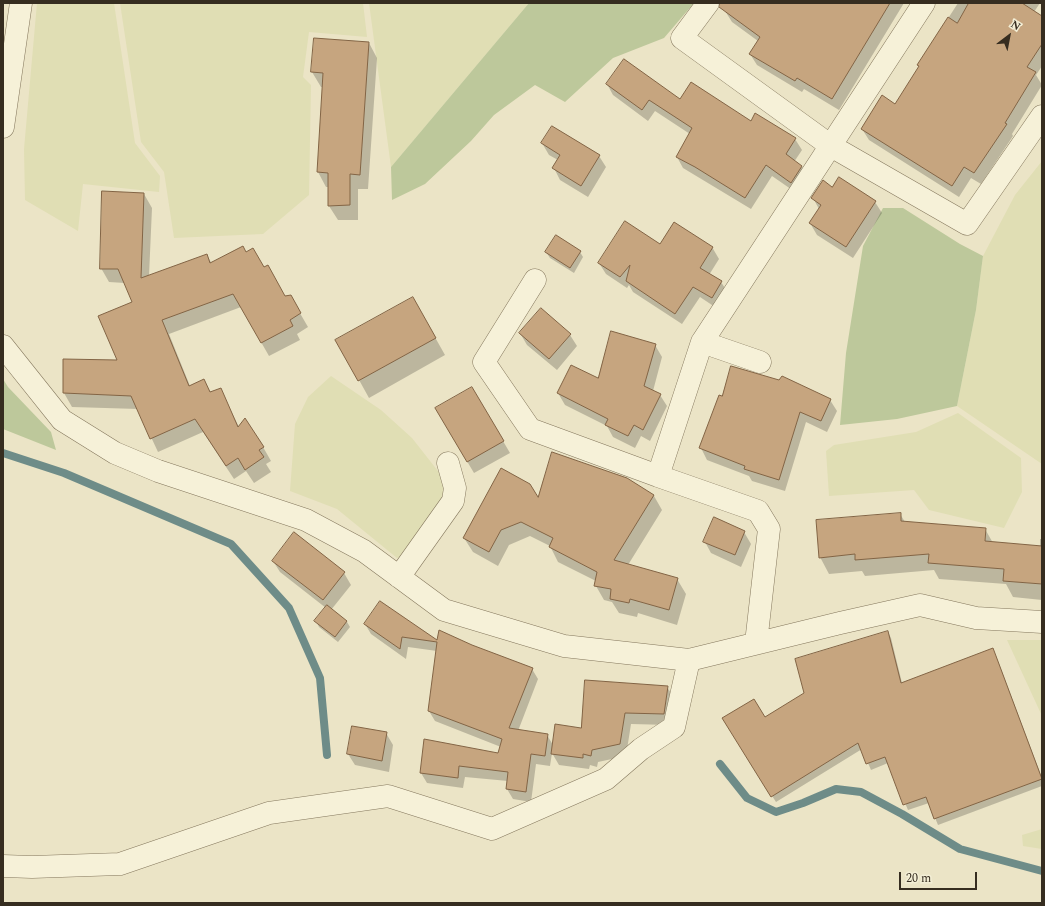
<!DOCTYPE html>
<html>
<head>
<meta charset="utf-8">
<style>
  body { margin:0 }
  #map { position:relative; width:1045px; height:906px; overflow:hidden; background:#ebe4c6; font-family:Spectral,serif }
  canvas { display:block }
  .frame { position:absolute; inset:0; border:4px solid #362d20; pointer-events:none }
  .north { position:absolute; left:989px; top:16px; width:40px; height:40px; -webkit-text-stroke:3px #f3eed5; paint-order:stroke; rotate:32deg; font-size:11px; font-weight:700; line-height:16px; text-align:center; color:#362d20 }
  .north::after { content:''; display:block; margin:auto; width:14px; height:18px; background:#362d20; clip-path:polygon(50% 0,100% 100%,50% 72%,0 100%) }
  .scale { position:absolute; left:899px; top:872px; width:78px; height:18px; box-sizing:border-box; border:2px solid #362d20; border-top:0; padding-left:5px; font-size:12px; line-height:14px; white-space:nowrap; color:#362d20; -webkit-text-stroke:3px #f3eed5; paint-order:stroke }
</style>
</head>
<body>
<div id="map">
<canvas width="1045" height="906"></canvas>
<div class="frame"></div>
<div class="north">N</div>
<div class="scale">20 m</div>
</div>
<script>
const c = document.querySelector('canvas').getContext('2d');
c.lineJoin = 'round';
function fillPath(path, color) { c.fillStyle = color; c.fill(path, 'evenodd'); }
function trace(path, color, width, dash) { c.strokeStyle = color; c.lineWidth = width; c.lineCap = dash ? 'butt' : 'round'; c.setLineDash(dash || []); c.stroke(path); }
const farmland = new Path2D(`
  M37,3H114L135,143L160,176L159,192L83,184L78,231L25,200L24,149Z
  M120,3H363L367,37L309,32L303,77L311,85L309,195L263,234L174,238L164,172L141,142Z
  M369,3H529L391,167Z
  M1042,161V464L957,406L976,310L983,256L1015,195Z
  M331,376L381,410L412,438L445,480L444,500L401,557L397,558L337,509L290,491L295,424L308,397Z
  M958,413L1021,458L1022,492L1004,528L929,510L914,490L829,496L826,451L834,445L916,432Z
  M1007,640H1042V716Z
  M1042,829V849L1023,846L1022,835Z`);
const green = new Path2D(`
  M529,3H694L664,38L613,58L565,102L535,85L494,115L471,141L425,184L392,200L391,167Z
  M883,208H903L960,244L983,256L976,310L957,406L897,419L840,425L846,353L863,246Z
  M3,379L8,387L51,432L56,450L3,429Z`);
const shadow = new Path2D(`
  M730,3H904L839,110L804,89L802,92L757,65L750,54L758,41L732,22L725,11Z
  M958,3H1040L1034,12L1042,17V66L1036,75L1042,85L1012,134L1013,136L981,184L971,178L959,197L869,140L862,129L896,105L920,67L918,65Z
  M369,43L377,58L368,189H358V220H338L329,206V187H326L318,172L323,87H321L312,72Z
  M607,84L680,101L751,122L795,139L802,150L794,162L802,167L808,178L798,194L772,176L751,209L683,168L677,157L690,134L655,111L648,121L613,95Z
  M542,143L599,156L606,167L588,197L560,180L554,168L558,160L549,155Z
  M833,189L875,202L882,213L853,258L817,235L810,223L819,209L813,198Z
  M144,194L152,208L149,276L207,255L212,264L246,253L264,268L285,297L290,296L308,327L297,334L300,340L269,356L241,307L169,334L190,386L204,380L211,393L220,389L239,427L263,447L271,461L266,464L271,472L254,483L246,471L234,479L203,432L158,452L138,409L72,407L64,393V360L118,361L133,302L125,283L109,282L101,268Z
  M661,245L712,247L719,259L709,275L721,282L728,293L718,309L700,297L682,324L633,292L629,285L627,288L606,274L599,263Z
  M546,252H580L583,257L574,273L550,258Z
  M423,316L445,355L369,398L337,340Z
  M520,333L570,335L577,346L557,370L527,345Z
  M655,345L662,357L653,391L660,395L667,406L650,441L641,436L635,448L613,437L607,426L565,405L558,393L598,379Z
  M472,388L510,453L474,473L436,409Z
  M830,400L837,411L827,432L806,422L785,491L752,481L749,476L707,460L701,448Z
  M626,479L654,496L662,510L628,565L677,579L686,594L677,625L638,613L637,617L619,613L612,602L604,600L596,586V581L558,562L550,546L530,536L509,545L498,566L473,552L464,538L538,500Z
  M900,514L905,522L985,529L993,543L1040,546V539H1042V600L1013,597L1006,584L939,579L934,570L865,576L862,571L829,574L820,557Z
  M744,532L751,544L741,567L711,553L705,542Z
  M273,561L344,573L351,585L331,610L347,622L350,627L338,642L319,627L316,621L326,608L280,572Z
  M365,624L438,641L472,646L532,669L538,679L518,731L547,735L553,745L581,729L667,687L674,698L670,725L631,724L626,756L598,762L597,767L590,765L589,769L559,765L552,753L550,766L536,764L531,802L513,799L507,789L508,781L465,777L463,788L427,783L421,773L499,755L501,747L435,721L429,711L437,651L408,647L406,659L371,634Z
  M888,632L891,638L902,683L996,656L1042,778V786L938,825L929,803L908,810L888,763L871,770L862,749L776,802L727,725L765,719L806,693Z
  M386,733L393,745L389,772L355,765L348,754Z`);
const stream = new Path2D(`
  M3,453L64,473L231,544L289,608L320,678L327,755
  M720,764L747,798L776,812L803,803L836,789L861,792L902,814L960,849L1042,871`);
const building = new Path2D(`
  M720,3H890L832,99L797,78L795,81L749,54L760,37L719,7Z
  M969,3H1022L1042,16V44L1027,67L1036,72L1005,123L1007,124L974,173L964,167L952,186L861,129L882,95L895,104L919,66L917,65L948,17L957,23Z
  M314,38L369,42L360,175L350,174V205L328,206V173L317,172L323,73L311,72Z
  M624,59L680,99L691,82L751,121L755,113L796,138L786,154L802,166L791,183L766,165L745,198L695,167L676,157L692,128L649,100L642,110L606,84Z
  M552,126L600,155L581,186L552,168L560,155L541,143Z
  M839,177L876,201L846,247L809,223L821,205L811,198L823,180L832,187Z
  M102,191L144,193L141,278L207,254L210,263L243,246L246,252L253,248L264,267L268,265L285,296L291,295L301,313L290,320L293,326L261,343L233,294L162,320L189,386L204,379L210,392L221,388L238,427L245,418L264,447L259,450L264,457L245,470L238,458L226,466L195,419L150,439L131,396L63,393V359L117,360L98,316L132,302L118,269H100Z
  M625,221L660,244L674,222L713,247L700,268L722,281L712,298L693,287L675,314L626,281L630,265L620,277L598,263Z
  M556,235L581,251L570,268L545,252Z
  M413,297L436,338L358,381L335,340Z
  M541,308L571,334L549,359L519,333Z
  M611,331L656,344L644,386L661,394L643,430L634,425L628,436L605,425L608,419L557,393L571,365L598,378Z
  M731,366L779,380L782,376L831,399L821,421L800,412L779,480L744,469L745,466L699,448L719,395L722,396Z
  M472,387L504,441L467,462L435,408Z
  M552,452L627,478L654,495L614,560L678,578L669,610L630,599L629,603L610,599L611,589L594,586L597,572L549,547L553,538L521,522L501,530L489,552L463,538L501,468L530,484L538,497Z
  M901,513V521L986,528L985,541L1042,546V584L1003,581L1004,569L928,563L929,554L855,560V554L819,558L816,520Z
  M714,517L745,531L735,555L703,542Z
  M294,532L345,572L323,600L272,561Z
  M380,601L437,640L439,630L472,645L533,668L509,728L548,734L545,756L531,754L526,792L506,789L508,772L459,766L458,778L420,773L424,739L498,753L502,739L428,711L437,642L402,637L400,649L364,624Z
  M327,605L347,621L335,637L314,621Z
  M888,631L901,683L993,648L1042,779L934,819L926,797L903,805L885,757L866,764L858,743L771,797L722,718L754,699L765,717L804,693L795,659Z
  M585,680L668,686L664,714L625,713L620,744L592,750L591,756L583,754V758L551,754L555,724L581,728Z
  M352,726L387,732L382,761L347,754Z`);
const minor = new Path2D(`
  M708,3L682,38L831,146L967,224L1042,116
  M3,127L21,3
  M535,280L484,362L530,429L658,476
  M702,342L760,362
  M3,346L62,420L115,453L158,471L306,520L364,551L444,610L564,646L689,660L840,623L920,605L976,618L1042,622
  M399,577L453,501L455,488L448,463
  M756,643L769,529L758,511L658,476L702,342L924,3
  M3,866L32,867L120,864L269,813L388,796L492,829L606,779L641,749L674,727L689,660`);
fillPath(farmland, '#e0deb4');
fillPath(green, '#bdc89b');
fillPath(shadow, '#0003');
trace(stream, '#6e8c88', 8);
fillPath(building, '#c6a57f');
trace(building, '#826445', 1);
trace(minor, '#84775d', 23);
trace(minor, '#f6f1d8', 22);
</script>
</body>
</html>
